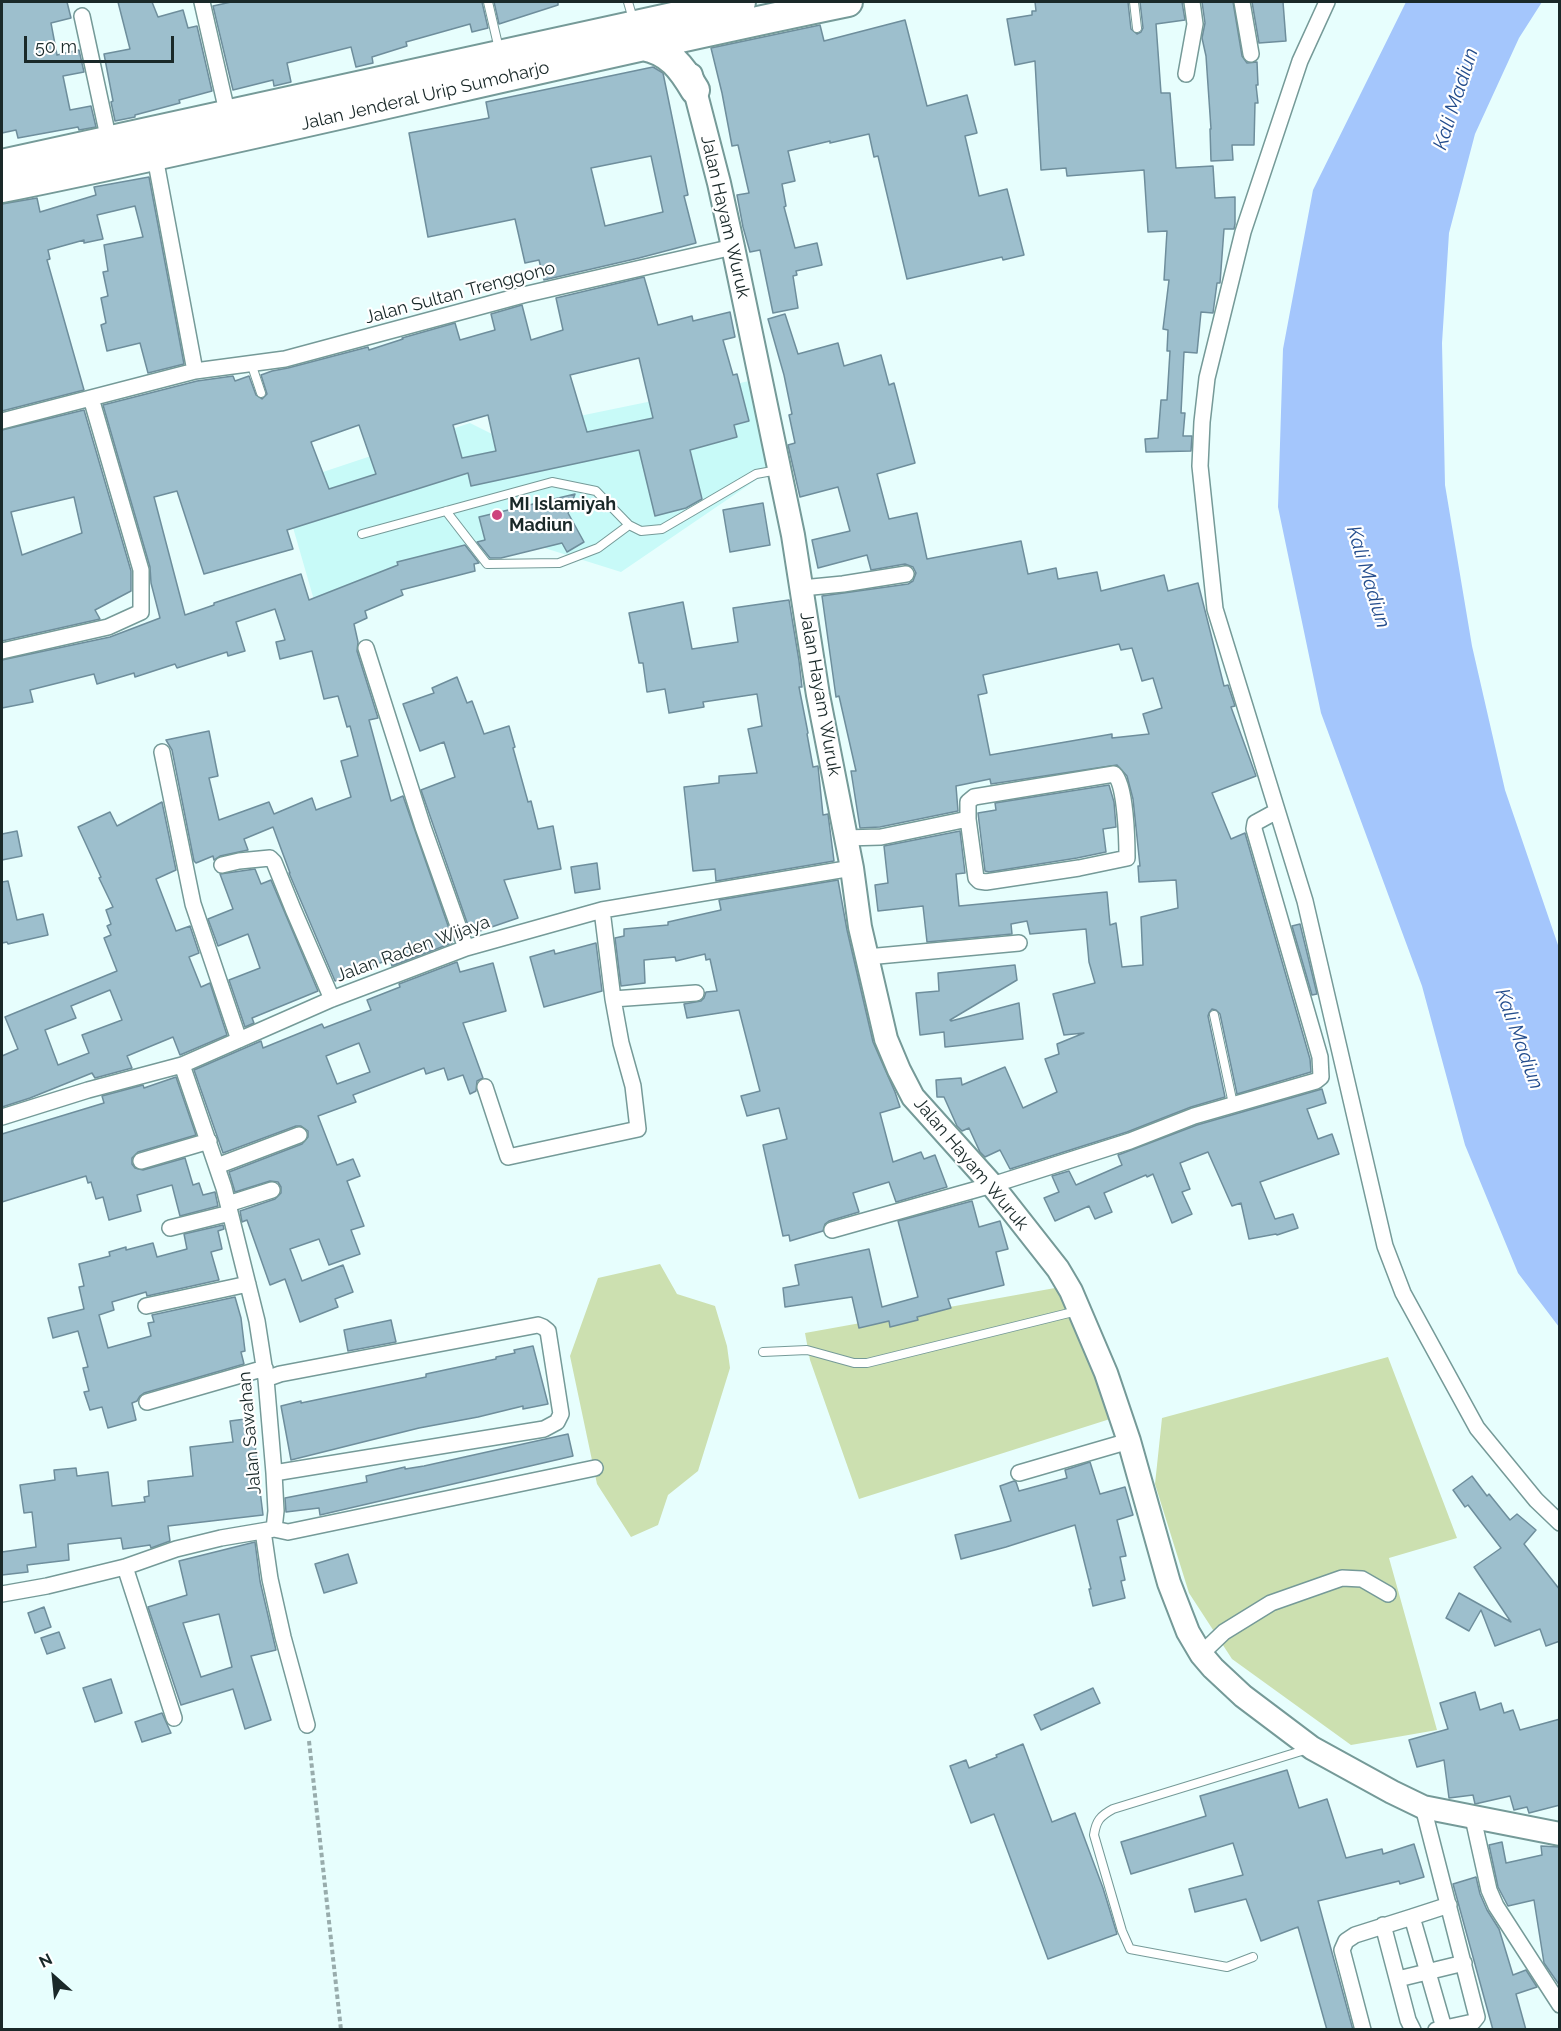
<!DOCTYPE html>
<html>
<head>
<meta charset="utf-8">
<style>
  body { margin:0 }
  #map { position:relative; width:1561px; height:2031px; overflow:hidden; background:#e7fefd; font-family:Raleway,sans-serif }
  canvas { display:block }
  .frame { position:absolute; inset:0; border:3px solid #1a2929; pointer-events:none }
  .north { position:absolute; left:24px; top:1947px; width:60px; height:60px; -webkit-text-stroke:4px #fff; paint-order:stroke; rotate:333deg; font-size:16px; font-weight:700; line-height:24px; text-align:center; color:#1a2929 }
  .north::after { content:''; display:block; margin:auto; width:21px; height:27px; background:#1a2929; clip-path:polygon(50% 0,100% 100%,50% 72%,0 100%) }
  .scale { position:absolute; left:24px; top:36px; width:150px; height:27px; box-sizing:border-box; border:3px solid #1a2929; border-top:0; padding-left:8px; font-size:18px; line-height:21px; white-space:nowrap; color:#1a2929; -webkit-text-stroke:4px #fff; paint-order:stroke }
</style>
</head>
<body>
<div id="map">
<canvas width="1561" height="2031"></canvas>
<div class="frame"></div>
<div class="north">N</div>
<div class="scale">50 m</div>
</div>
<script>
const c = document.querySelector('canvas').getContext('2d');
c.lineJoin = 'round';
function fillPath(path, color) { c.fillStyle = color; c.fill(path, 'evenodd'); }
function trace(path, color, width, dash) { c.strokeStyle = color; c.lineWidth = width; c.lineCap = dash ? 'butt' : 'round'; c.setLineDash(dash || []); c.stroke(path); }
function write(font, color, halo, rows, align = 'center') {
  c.font = font + ' Raleway,sans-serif'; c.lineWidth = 4.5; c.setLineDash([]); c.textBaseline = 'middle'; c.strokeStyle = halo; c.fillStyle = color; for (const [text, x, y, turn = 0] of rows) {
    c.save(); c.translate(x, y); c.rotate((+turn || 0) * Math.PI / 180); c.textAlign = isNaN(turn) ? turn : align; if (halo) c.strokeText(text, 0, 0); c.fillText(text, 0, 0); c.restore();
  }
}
const built = new Path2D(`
  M764,378L781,463L621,572L535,545L451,572L392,594L316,607L281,486L470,423L492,434Z`);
const green = new Path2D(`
  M660,1264L677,1294L715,1306L727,1346L730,1368L698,1471L668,1495L658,1525L631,1537L597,1484L570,1356L598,1278Z
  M1055,1288L1083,1332L1110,1419L859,1499L810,1360L805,1333Z
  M1388,1357L1457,1538L1389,1558L1437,1730L1351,1745L1232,1659L1189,1593L1155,1484L1162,1418Z`);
const water = new Path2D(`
  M1406,2H1542L1519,38L1475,134L1449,233L1442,343L1445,485L1472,646L1505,790L1559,948V1327L1518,1273L1465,1145L1422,986L1321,713L1278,507L1283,349L1313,190Z`);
const building = new Path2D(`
  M2,2H67L71,18L51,23L57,55L79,50L84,72L63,76L70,110L91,106L96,127L79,130L78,127L18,138L16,130L2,133Z
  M118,2H152L158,17L183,10L188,28L197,26L212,91L179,100L180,103L135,115V117L115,121L111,102L113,101L104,54L130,49Z
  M231,2H482L488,28L472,32L470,24L406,42L407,46L372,57L373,63L356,67L351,47L287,63L291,82L274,86L273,80L233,90L213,6Z
  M494,2H558V5L499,24Z
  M1035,2H1128L1131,29L1137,34L1141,32L1143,28L1140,2H1182L1185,20L1156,24L1161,93H1170L1176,168L1213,166L1215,198L1235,197V224L1234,229H1224L1220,283H1217L1213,313L1201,312L1197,353L1184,352L1181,413H1185L1183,436H1192L1191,451L1146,452L1145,439L1158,438L1161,400H1167L1170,351H1167L1168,330L1163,329L1169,280H1164L1167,231L1148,232L1144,170L1067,176L1066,168L1041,170L1035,61L1015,65L1007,19L1032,15V11H1036Z
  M1202,2H1233L1242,56L1247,63L1257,62L1258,85H1256L1258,103H1255L1254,145H1232L1233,160L1211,161L1210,129H1211L1206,56L1202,38L1205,23Z
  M1252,2H1283L1286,41L1259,43Z
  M905,20L927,106L967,95L977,133L965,136L979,196L1007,189L1024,255L1003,260L1002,257L907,279L878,156L874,157L869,134L830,143V141L788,151L795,181L782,184L786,206L784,207L795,248L817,243L822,265L796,271L797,275L793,276L798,308L773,313L760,250L750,252L743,227L737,195L749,193L738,145L732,146L722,93L711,48L820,25L824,41Z
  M653,67L663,73L688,195L684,196L696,243L639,258L544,280L539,260L525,263L515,219L428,237L409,133L489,118L486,102ZM651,156L663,212L605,226L591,168Z
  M149,177L184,364L148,373L140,343L107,351L101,325L106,323L101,298L108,296L103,272L108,271L104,245L143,237L135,206L97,215L103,239L84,243V240L48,250L50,259L47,260L84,390L2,411V204L37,198L40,212L96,195L94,187Z
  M644,277L658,325L692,316L693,321L730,312L735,337L723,340L733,375L737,374L749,421L734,425L737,437L690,450L702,499L686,508L655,516L639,450L471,486L468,473L287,530L293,549L204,574L177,491L154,497L185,615L214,605V603L301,574L309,600L398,565L397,562L465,545L479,563L474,564L475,571L401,590L403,595L365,611L367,618L354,624L358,642L357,651L378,718L369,720L391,801L403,796L453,940L452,943L392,966L390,959L335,981L289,873H290L273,827L244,839L248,850L220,856L214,860L213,856L196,863L194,861L172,750L166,740L209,731L218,776L209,778L219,820L269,802L274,814L312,798L316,810L351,797L341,761L358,756L350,726L347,727L338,696L324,699L312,651L280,659L276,642L285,640L275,609L236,622L245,651L228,656L227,652L177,668L175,664L135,677L134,673L97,684L94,674L30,690L33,702L2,708V660L110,637L160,618L151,583L150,567L103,405L197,381L233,376L235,381L249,376L256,395L262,399L267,394L261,375L272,371L288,368L368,347L369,350L403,339L402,338L455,323L460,340L495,330L491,314L522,305L531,340L563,330L556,298ZM639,358L653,418L587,432L570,375ZM488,415L496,451L462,458L453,425ZM359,425L376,474L329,489L311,442Z
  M785,314L798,354L838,343L844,366L881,355L889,385L894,383L915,463L877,474L889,519L917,513L927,559L1021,541L1028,574L1056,568L1058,579L1097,572L1101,591L1164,575L1168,591L1198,583L1224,686L1228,685L1235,706L1231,707L1256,776L1212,793L1231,839L1245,833L1310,1059L1311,1072L1237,1094L1220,1014L1216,1010L1212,1009L1209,1013L1208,1016L1225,1097L1191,1107L1127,1132L1010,1169L1000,1150L985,1157L980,1152L969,1128L962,1131L957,1126L944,1097H937L936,1080L961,1078L962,1085L1005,1067L1023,1108L1057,1092L1045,1059L1059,1054L1057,1044L1084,1033L1064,1035L1053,994L1095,983L1089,962L1086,929L1030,934L1027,921L1011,924L1012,934L927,942L923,906L878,911L875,885L888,883L884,846L960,831L965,873L956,874L959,906L1107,892L1110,925L1116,923L1122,967L1143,965L1141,917L1178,908L1176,880L1139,882L1138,866H1140L1133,799L1127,776L1117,765L991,784L990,779L956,786L958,811L880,827L860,828L851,771H856L839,696L836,697L822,596L908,584L913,581L916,573L913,567L905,564L871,570L867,555L818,568L812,540L850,531L838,487L800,497L788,445L795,443L789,415L792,414L784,375L768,319ZM1119,644L1121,650L1132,648L1142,681L1153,678L1162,708L1143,714L1149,734L1112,738V734L990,755L978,695L987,693L983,675Z
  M84,410L131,571V591L95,610L100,619L2,641V430ZM74,497L82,533L22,555L11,512Z
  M575,494L568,513L584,542L567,552L562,543L501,558H490L477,542L485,540L479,517Z
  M763,503L770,545L730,552L723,510Z
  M789,600L799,661L802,687H799L808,733L807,734L813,767L818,766L823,815L828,814L834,861L716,881L715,869L693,871L684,787L719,783V776L757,773L748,729L762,726L757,694L703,702L704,707L669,713L665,689L647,692L643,663H639L629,613L683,602L692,649L738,642L733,608Z
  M457,677L467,703L472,701L484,734L509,726L515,747L513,748L528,802L531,801L538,829L553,826L561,869L504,880L518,918L471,934L421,790L455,777L444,742L420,751L403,704L434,693L432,688Z
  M1109,785L1114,802L1116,827L1103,829L1106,852L1077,858L989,872L985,871L978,813L996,810L995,803Z
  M162,802L176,870L156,879L176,931L190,926L199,953L189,957L201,987L210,983L227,1035L180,1055L173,1037L127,1056L132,1068L95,1078L92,1073L30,1098L2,1107V1056L18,1049L5,1017L117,971L104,938L111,935L107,926L111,924L106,910L113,907L99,878L101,877L78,827L110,812L117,826ZM110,990L122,1020L82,1035L89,1053L58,1065L45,1030L76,1018L71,1006Z
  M17,831L22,856L2,860V834Z
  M597,863L600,889L575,893L571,867Z
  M255,869L261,884L271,880L318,991L252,1018L254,1023L245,1027L229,980L260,968L248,934L218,946L208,919L233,909L220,874Z
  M838,880L847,930L873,1042L895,1092L900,1107L880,1113L893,1162L921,1152L924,1159L935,1155L947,1187L896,1202L889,1182L853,1193L859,1212L829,1221L825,1224L823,1231L790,1241L789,1235L783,1236L763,1145L787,1139L779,1108L747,1116L741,1096L760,1091L739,1010L687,1018L684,1004L701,1001L704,998L706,992L717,991L710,959L706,960L705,954L676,961L675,957L644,960L645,983L621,986L615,938L624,936V929L668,925V922L721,910L719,900Z
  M8,881L17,920L43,914L48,935L8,944L7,942L2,943V882Z
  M1300,924L1317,994L1312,995L1292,926Z
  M596,943L602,991L544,1007L530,957L554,950L555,954Z
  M457,962L460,972L493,963L506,1011L463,1023L483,1078L477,1081L476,1091L470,1094L463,1075L448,1080L444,1068L426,1074L424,1068L353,1095L356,1102L318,1116L337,1165L353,1159L360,1176L347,1181L364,1226L351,1230L360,1254L329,1265L319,1239L290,1249L302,1281L343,1265L353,1292L335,1299L338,1307L300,1322L285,1279L270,1285L247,1220L242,1222L240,1211L275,1199L281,1193V1187L278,1182L270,1181L235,1192L229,1172L302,1144L308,1137V1131L301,1126H296L223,1153L194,1070L261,1041L263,1048L322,1024L324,1028L371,1010L367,1000L400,987L399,984ZM359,1043L370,1072L337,1084L326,1056Z
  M1015,965L1017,980L950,1020L951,1021L1019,1003L1023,1039L945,1047L944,1032L920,1035L916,993L939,991L938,973Z
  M176,1077L196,1135L138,1152L132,1158V1164L135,1168L143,1170L185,1158L193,1185L199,1183L203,1195L215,1192L218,1206L180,1216L172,1185L137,1195L141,1211L109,1220L103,1197L96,1199L91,1182L88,1183L86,1176L2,1202V1134L104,1103L102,1096L143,1085L144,1088Z
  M1322,1089L1326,1103L1307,1109L1318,1139L1332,1134L1339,1154L1260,1182L1275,1219L1293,1214L1298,1228L1277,1235L1276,1234L1249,1239L1241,1203L1232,1206L1208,1152L1180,1163L1190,1189L1182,1192L1192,1214L1172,1223L1153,1174L1147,1177L1146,1175L1104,1193L1112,1212L1095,1219L1089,1206L1055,1221L1044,1198L1059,1192L1052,1176L1069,1171L1076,1185L1122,1165L1118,1155L1197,1125Z
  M972,1201L979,1227L1000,1221L1008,1249L996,1252L1004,1285L948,1299L951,1308L917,1317L918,1320L890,1327L889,1321L859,1328L852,1297L785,1307L783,1288L799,1285L795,1265L869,1249L882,1307L918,1297L898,1221Z
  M223,1225L224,1229L218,1231L222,1249L211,1252L219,1280L147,1296L146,1292L112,1302L114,1310L99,1315L108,1348L151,1336L148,1323L154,1322L152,1315L235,1297L241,1318L245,1351L241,1352L244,1364L144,1393L140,1396L137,1401L132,1403L136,1420L108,1428L102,1407L90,1410L84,1392L89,1391L83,1368L88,1367L78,1331L53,1338L48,1318L84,1309L79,1287L84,1286L79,1264L110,1256L109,1252L126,1247V1250L153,1243L157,1257L187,1249L184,1234Z
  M391,1320L396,1342L348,1351L344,1330Z
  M533,1346L548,1404L523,1409V1406L478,1417L419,1428L291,1460L281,1406L301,1401V1403L426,1377V1374L496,1359V1357L515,1353L514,1350Z
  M253,1418L257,1466L263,1515L168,1526L170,1541L151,1548L150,1545L123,1549L121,1538L68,1544L69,1560L27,1565L28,1572L2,1575V1552L36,1547L32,1512L24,1513L20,1485L55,1480L54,1470L76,1468L77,1476L108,1472L112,1506L145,1502L144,1497L149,1496L148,1481L193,1476L190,1447L233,1442L230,1421Z
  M568,1434L573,1456L320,1515L319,1508L286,1512L285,1498L367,1482L366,1476L405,1467V1469L424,1466Z
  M1090,1462L1100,1494L1125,1487L1133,1515L1117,1520L1126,1556L1120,1557L1125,1580L1121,1581L1125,1598L1093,1606L1089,1589H1091L1075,1525L1006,1547L961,1559L955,1535L1011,1521L1000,1486L1014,1481L1016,1482L1019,1491L1067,1478L1065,1470Z
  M1472,1476L1487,1496L1489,1494L1510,1520L1517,1514L1536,1530L1524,1544L1560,1590V1641L1546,1646L1540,1629L1495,1646L1481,1610L1469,1631L1446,1618L1459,1593L1511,1622L1474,1567L1501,1548L1468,1505L1465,1507L1453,1490Z
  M255,1542L260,1581L276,1650L251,1656L271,1720L245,1729L233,1689L181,1705L148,1607L187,1595L179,1561ZM219,1614L232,1667L201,1677L183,1623Z
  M348,1554L357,1583L324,1593L315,1564Z
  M44,1607L51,1627L35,1633L28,1613Z
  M59,1632L65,1648L47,1654L41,1638Z
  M111,1679L122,1713L95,1722L83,1688Z
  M1093,1688L1100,1703L1041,1730L1034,1715Z
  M1475,1692L1480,1710L1501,1703L1504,1713L1513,1710L1520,1730L1560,1719V1805L1529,1813L1527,1807L1514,1810L1510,1796L1475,1804L1473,1795L1449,1798L1444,1760L1417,1767L1409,1740L1448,1729L1440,1703Z
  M162,1713L171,1733L142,1742L135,1722Z
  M1023,1744L1052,1822L1075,1813L1103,1888L1117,1934L1048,1959L994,1814L971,1823L950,1766L966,1760L969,1768L997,1757L996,1755Z
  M1287,1770L1299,1808L1327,1799L1346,1858L1382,1849L1383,1854L1414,1844L1424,1877L1400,1884L1399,1881L1318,1901L1353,2030H1327L1298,1927L1261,1941L1246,1899L1195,1912L1189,1889L1243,1875L1233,1843L1131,1874L1121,1842L1206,1816L1200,1796Z
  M1502,1842L1506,1863L1542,1855L1541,1846L1560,1847V1986L1544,1963L1534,1900L1508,1906L1498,1887L1489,1845Z
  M1476,1877L1480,1894L1487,1910L1499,1929L1513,1975L1526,1970L1537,1987L1516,1994L1526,2030H1493L1453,1884Z`);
const path = new Path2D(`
  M309,1741L341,2030`);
const lane = new Path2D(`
  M488,2L499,49
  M628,2L633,19
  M1134,2L1137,28
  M251,363L261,393
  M446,511L487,564L559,563L598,548L629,525
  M362,534L552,482L596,491L629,525L641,531L662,529L756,474L778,470
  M1214,1015L1233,1104
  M763,1352L807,1350L854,1363H867L1077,1311
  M1253,1957L1227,1967L1130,1949L1122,1931L1094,1835C1096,1821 1100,1816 1113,1809L1308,1749`);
const street = new Path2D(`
  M202,2L228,116
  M1242,2L1251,54
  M1327,2L1300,61L1243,232L1207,378L1202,422L1200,466L1215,609L1305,901L1385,1246L1403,1293L1477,1428L1536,1500L1560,1523
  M82,16L109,141
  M1186,74L1195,24L1192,2
  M155,157L195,371
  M2,421L195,371L285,359L523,295L733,247
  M802,588L843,584L906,574
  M366,648L423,827L466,948
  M2,651L108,627L141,612V570L91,398
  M162,752L193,904L239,1040
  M1114,774C1126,784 1127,842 1127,858L1079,868L986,882L979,881L976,878L968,819V802L974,797Z
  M845,838L881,837L968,819
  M222,865L239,861L270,858L274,862L293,909L332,999
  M602,910L613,999L696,993
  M867,957L1019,943
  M485,1087L508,1157L638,1129L633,1086L621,1043L613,999
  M2,1117L88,1090L182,1065L332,999L466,948L602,910L852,868
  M141,1161L209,1141
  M217,1166L299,1135
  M228,1204L272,1190
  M170,1228L230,1213
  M832,1230L992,1185L1130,1141L1194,1116L1316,1081L1321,1077L1320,1057L1254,829L1255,823L1277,811
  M146,1306L248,1284
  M266,1379L280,1374L538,1325L543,1327L548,1331L561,1414L557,1422L544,1429L274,1473
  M147,1402L265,1368
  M1019,1473L1129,1441
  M274,1529L288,1532L595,1468
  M263,1531L270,1579L283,1637L307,1725
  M125,1567L174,1718
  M2,1594L47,1586L125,1567L176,1549L221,1538L274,1529L276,1511L274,1473L266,1379L257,1321L224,1188L182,1065
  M1201,1654L1224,1632L1271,1603L1342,1578L1362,1579L1388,1594
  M1423,1807L1477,2017L1473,2022L1436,2030
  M1473,1818L1489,1890L1496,1906L1560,2005
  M1412,1917L1449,1905
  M1383,1925L1408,2020L1413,2030
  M1398,1979L1464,1963
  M1363,2030L1342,1950L1346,1941L1355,1935L1412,1917L1444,2028`);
const secondary = new Path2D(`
  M691,75L719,183L733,247L793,535L818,695L852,868L860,927L886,1039L899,1070L913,1097L992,1185L1058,1269L1071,1291L1106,1373L1129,1441L1169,1583L1188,1632L1201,1654L1213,1668L1243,1696L1312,1748L1392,1792L1423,1807L1560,1834`);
const highway = new Path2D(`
  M643,46C670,51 682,68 695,90
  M2,164L741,2
  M2,188C285,131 565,60 848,2`);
const markers = [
  [497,515,6,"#cd437d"]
];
const streetNames = [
  ["Jalan Jenderal Urip Sumoharjo",425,96,-13],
  ["Jalan Hayam Wuruk",725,217,77],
  ["Jalan Sultan Trenggono",460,293,-15],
  ["Jalan Hayam Wuruk",820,694,80],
  ["Jalan Raden Wijaya",413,949,-20],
  ["Jalan Hayam Wuruk",971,1164,50],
  ["Jalan Sawahan",250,1433,-95]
];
const poiNames = [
  ["MI Islamiyah",509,505],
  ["Madiun",509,526]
];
const waterNames = [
  ["Kali Madiun",1456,99,-72],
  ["Kali Madiun",1368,577,73],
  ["Kali Madiun",1519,1039,70]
];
fillPath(built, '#c8faf8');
fillPath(green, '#cce0b0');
fillPath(water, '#a4c6fc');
fillPath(building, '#9dbfcd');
trace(building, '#6e8e9c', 1.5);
trace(lane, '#759a98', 10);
trace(street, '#759a98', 18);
trace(secondary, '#759a98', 26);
trace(highway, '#759a98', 32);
trace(path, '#98acac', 4, [4.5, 3]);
trace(lane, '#fff', 8);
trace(street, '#fff', 15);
trace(secondary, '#fff', 22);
trace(highway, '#fff', 28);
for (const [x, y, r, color] of markers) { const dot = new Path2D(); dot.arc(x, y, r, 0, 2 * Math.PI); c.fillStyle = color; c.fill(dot); trace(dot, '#fff', 2); }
write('18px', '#1a2929', '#fff', streetNames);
write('bold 18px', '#1a2929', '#fff', poiNames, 'left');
write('italic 20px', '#244d8d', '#fff', waterNames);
</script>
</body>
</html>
